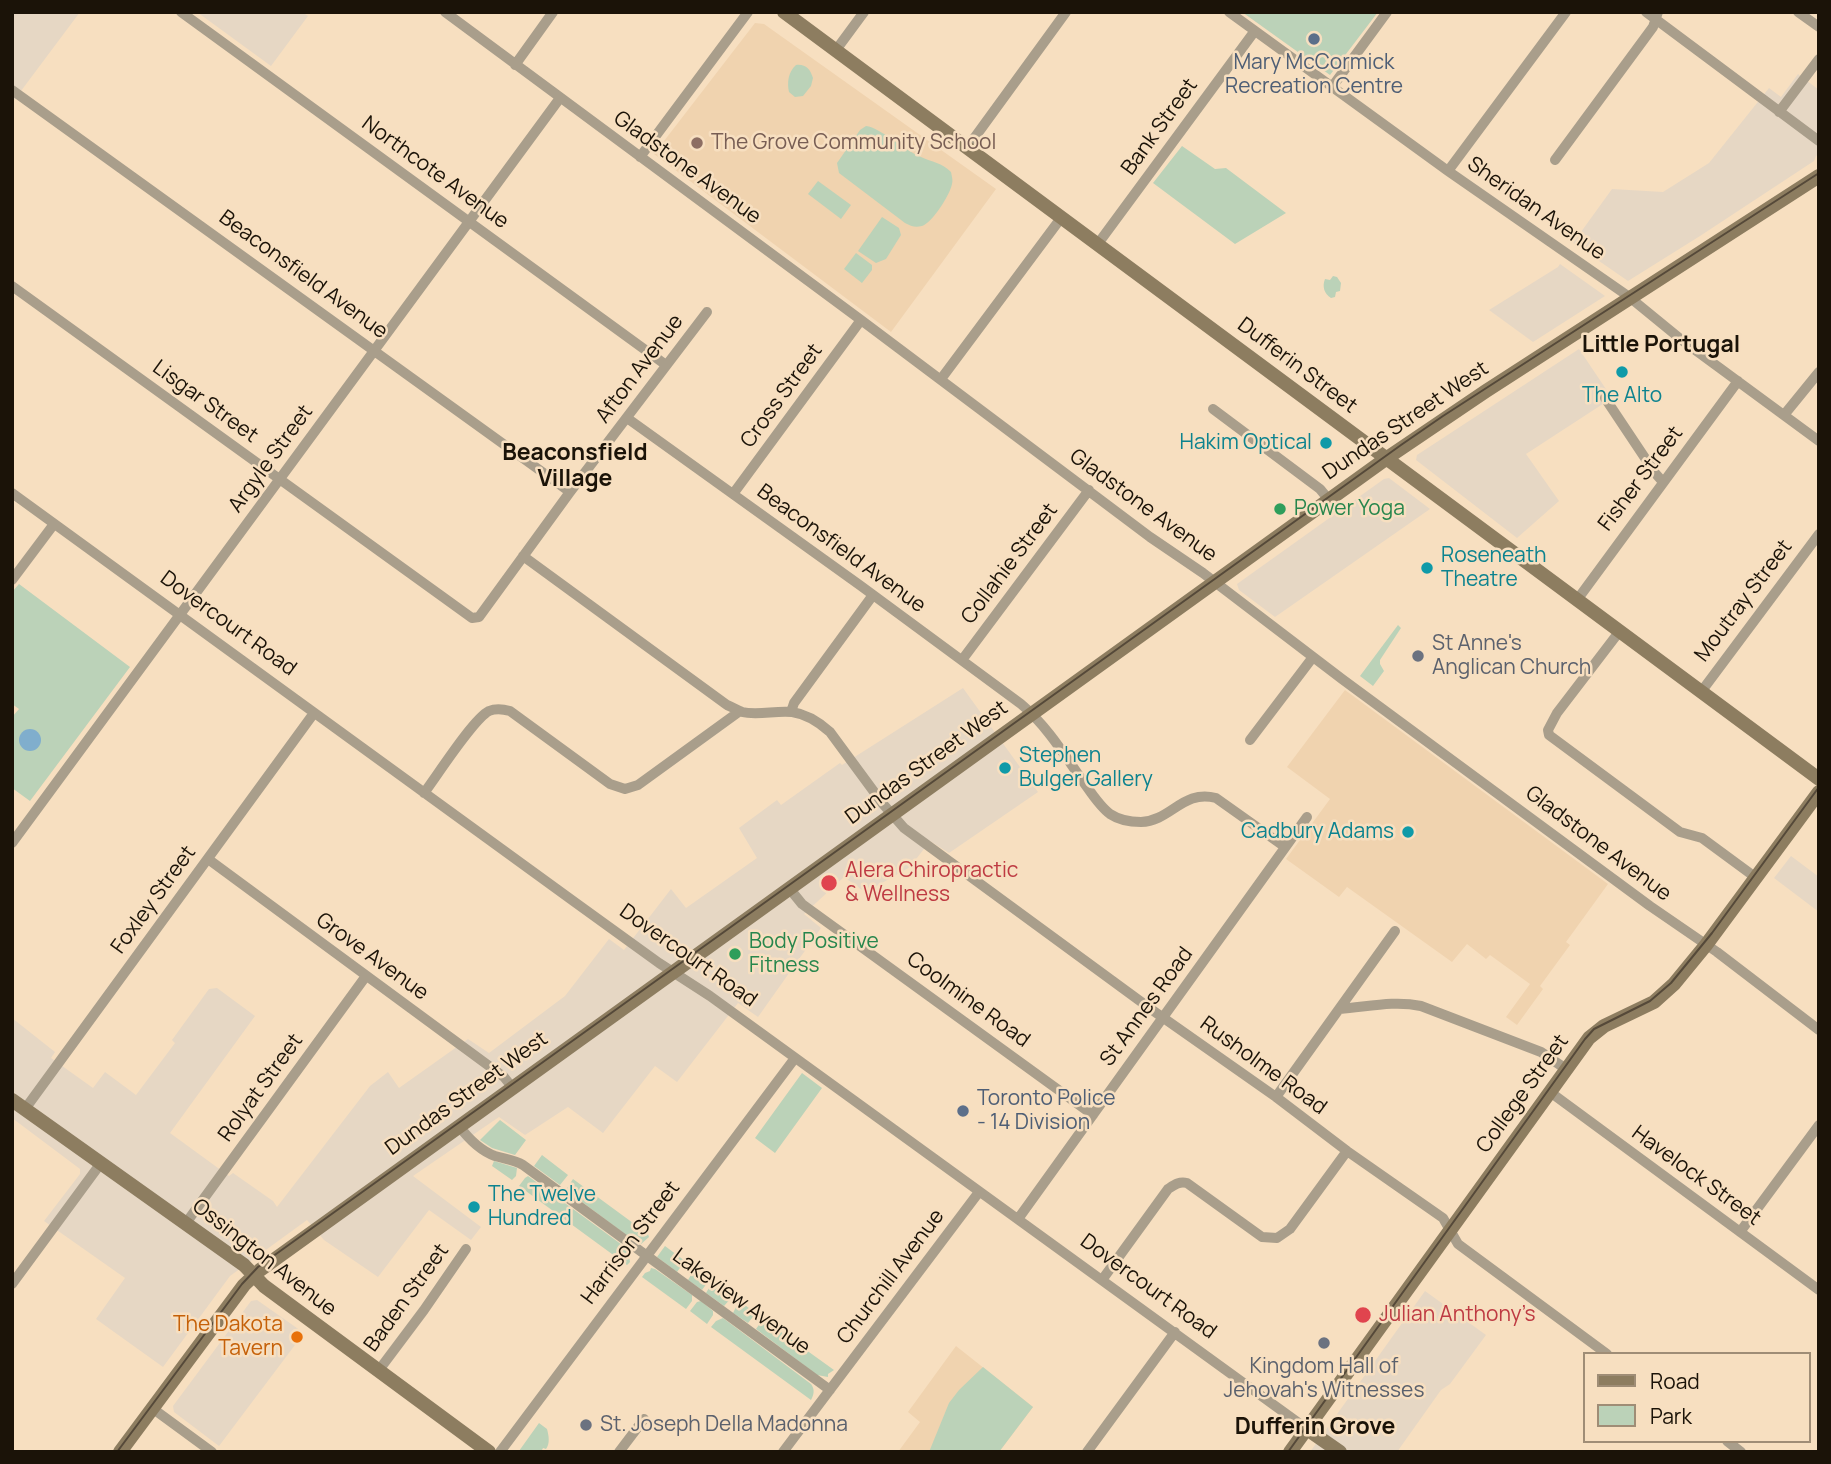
<!DOCTYPE html>
<html>
<head>
<meta charset="utf-8">
<style>
  body { margin:0 }
  #map { position:relative; width:1831px; height:1464px; overflow:hidden; background:#f7dfc0; font-family:Manrope,sans-serif }
  canvas { display:block }
  .frame { position:absolute; inset:0; border:14px solid #1b1308; pointer-events:none }
  .legend { position:absolute; left:1583px; top:1352px; width:228px; height:91px; box-sizing:border-box; background:#f7dfc0; border:2px solid #9f8d76; margin:0; padding:9px 12px; list-style:none; font-size:21px; color:#1b1308 }
  .legend li { display:flex; align-items:center; gap:14px; height:35px }
  .legend b { width:35px; border:2px solid #9f8d76 }
</style>
</head>
<body>
<div id="map">
<canvas width="1831" height="1464"></canvas>
<div class="frame"></div>
<ul class="legend">
<li><b style="height:9px;background:#8d7d60"></b>Road</li>
<li><b style="height:19px;background:#bbd2b8"></b>Park</li>
</ul>
</div>
<script>
const c = document.querySelector('canvas').getContext('2d');
c.lineJoin = 'round';
function fillPath(path, color) { c.fillStyle = color; c.fill(path, 'evenodd'); }
function trace(path, color, width, dash) { c.strokeStyle = color; c.lineWidth = width; c.lineCap = dash ? 'butt' : 'round'; c.setLineDash(dash || []); c.stroke(path); }
function write(font, color, halo, rows, align = 'center') {
  c.font = font + ' Manrope,sans-serif'; c.lineWidth = 5; c.setLineDash([]); c.textBaseline = 'middle'; c.strokeStyle = halo; c.fillStyle = color; for (const [text, x, y, turn = 0] of rows) {
    c.save(); c.translate(x, y); c.rotate((+turn || 0) * Math.PI / 180); c.textAlign = isNaN(turn) ? turn : align; if (halo) c.strokeText(text, 0, 0); c.fillText(text, 0, 0); c.restore();
  }
}
const commercial = new Path2D(`
  M13,12H80L12,103V13Z
  M197,12H302L308,16L271,66Z
  M1798,74L1819,90V154L1816,156L1814,161L1700,236L1628,281L1573,243L1612,189L1663,192L1709,163L1769,88L1781,97Z
  M1560,264L1605,296L1533,342L1489,310L1558,267Z
  M1579,349L1612,398L1526,454L1559,501L1517,538L1416,460L1417,455Z
  M1389,478L1430,509L1275,617L1239,590L1237,584L1384,479Z
  M963,688L1038,792L949,853L930,841L910,867L875,887L862,890L844,877L804,914L821,928L758,1017L738,1003L677,1082L655,1066L603,1133L568,1107L525,1135L499,1117L413,1176L481,1227L471,1240L429,1210L378,1277L324,1240L307,1220L230,1276L163,1367L96,1319L125,1278L44,1221L80,1174V1169L12,1118V1018L55,1052L51,1058L93,1088L105,1072L136,1095L175,1043L172,1040L209,989L217,988L255,1016L170,1133L229,1176L233,1173L273,1201L277,1207L370,1086L388,1072L399,1088L468,1039L489,1053L565,996L609,939L624,950L671,889L686,908L757,858L739,828L777,800L781,805L840,763L842,765Z
  M1791,856L1819,877V912L1774,878Z
  M1425,1291L1486,1335L1450,1384L1441,1390L1397,1452H1310Z
  M257,1300L304,1333L219,1446L174,1412L173,1406L251,1301Z`);
const built = new Path2D(`
  M755,23L764,24L996,189L891,332L654,154Z
  M1345,690L1608,884L1566,942L1570,945L1540,986L1543,989L1517,1025L1506,1017L1530,984L1490,955L1486,959L1467,944L1452,962L1347,887L1339,897L1286,859L1330,799L1287,767Z
  M956,1346L1033,1407L999,1452H898L920,1422L908,1412Z`);
const green = new Path2D(`
  M1242,12H1378L1330,75Z
  M796,65C806,64 810,69 813,78L811,86L803,96L795,97L789,92C787,83 788,72 796,65Z
  M866,126C881,128 904,150 921,157C932,162 942,163 951,172C952,177 953,180 952,184C950,195 932,223 922,226C915,228 911,226 905,223L839,173L837,163L860,130Z
  M1182,146L1215,169L1226,168L1286,213L1235,244L1153,183Z
  M818,181L851,205L841,219L808,194Z
  M882,217L899,228L901,235L886,259L876,263L858,251Z
  M856,253L872,265V270L862,283L844,269Z
  M1333,276L1337,277L1341,283L1340,291L1336,292L1335,297L1331,298C1324,294 1322,286 1325,279L1330,280Z
  M19,584L130,667L30,801L12,788V717L19,709L12,704V592Z
  M1398,625L1401,628L1380,660V664L1384,671L1373,686L1360,676Z
  M802,1073L822,1088L775,1153L755,1138Z
  M500,1120L526,1140L515,1155L492,1148L480,1140Z
  M542,1155L568,1175L560,1185L534,1166Z
  M494,1161L517,1168L516,1176L512,1180L492,1166Z
  M528,1176L629,1250L632,1255L629,1256L630,1262L627,1265L519,1186L525,1178Z
  M573,1179L648,1234L649,1237L641,1244L637,1243L566,1190Z
  M665,1246L685,1261L677,1272L657,1257Z
  M651,1268L655,1269L692,1295V1301L686,1309L642,1277L645,1273L650,1271Z
  M695,1268L710,1279L702,1290L688,1280Z
  M713,1281L733,1296L724,1306L706,1293Z
  M701,1301L713,1311V1315L707,1324L690,1311L697,1302Z
  M739,1301L756,1313L748,1323L733,1313Z
  M723,1318L811,1384C815,1389 814,1395 811,1400L711,1327L716,1321Z
  M763,1319L834,1370L828,1374V1377L817,1375L756,1329Z
  M983,1367L1033,1407L999,1452H929L949,1403L959,1390Z
  M539,1423L547,1429C549,1436 550,1444 546,1449L543,1448L541,1452H521L519,1451Z`);
const water = new Path2D(`
  M19 740a11 11 0 1 1 22 0a11 11 0 1 1-22 0Z`);
const street = new Path2D(`
  M181,12L666,365
  M445,12L861,320L1150,537L1203,573L1342,679L1650,906L1717,952L1819,1030
  M1229,12L1448,171L1628,296L1683,341L1819,441
  M1646,12L1819,141
  M1798,12L1819,27
  M836,50L864,12
  M515,65L553,12
  M1332,87L1387,12
  M12,90L570,492
  M1779,112L1819,59
  M967,148L1066,12
  M640,157L748,12
  M1555,160L1653,27L1658,12
  M1448,171L1566,12
  M1097,245L1254,32
  M12,286L472,618L479,617L570,492L707,312
  M941,379L1061,218
  M1605,398L1655,473L1663,482
  M1213,409L1320,489L1329,500
  M1784,415L1819,372
  M627,418L861,586L1021,704C1046,725 1064,754 1082,780C1090,791 1099,806 1110,814C1119,820 1130,822 1141,822C1171,821 1183,789 1216,798L1285,847
  M12,493L576,903L659,963L710,996L1307,1429
  M733,494L861,320
  M523,556L727,705C732,707 737,710 742,712C758,716 776,710 792,712C806,714 820,723 830,732L883,804L904,828L1155,1012L1276,1097L1347,1151L1443,1218L1458,1244L1607,1354
  M12,580L54,524
  M1577,600L1738,381
  M1619,632L1557,713L1548,730L1549,735L1680,832L1702,838L1755,877
  M962,660L1089,490
  M1701,692L1819,534
  M791,712L794,703L873,595
  M1250,740L1313,657
  M424,793C437,776 473,719 489,711C496,708 503,709 510,711L610,784L625,789L638,785L740,711
  M12,843L560,98
  M208,859L504,1077L512,1087
  M789,888L802,904L1093,1115
  M1340,1009C1367,1007 1394,1000 1421,1006L1541,1052L1566,1069
  M1550,1092L1819,1290
  M1276,1097L1395,931
  M25,1109L314,713
  M459,1126C468,1138 481,1151 495,1156C505,1159 515,1160 523,1165L830,1390
  M1018,1219L1307,817
  M186,1223L366,976
  M1740,1232L1819,1125
  M1102,1280L1168,1189C1174,1185 1179,1181 1187,1183L1262,1237L1277,1238L1290,1229L1347,1151
  M12,1284L101,1163
  M379,1370L424,1310L466,1249
  M152,1408L212,1452
  M1727,1441L1741,1452
  M500,1452L795,1058
  M619,1452L644,1419
  M783,1452L979,1192
  M1087,1452L1175,1332`);
const secondary = new Path2D(`
  M784,12L1819,779
  M12,1100L244,1265L264,1286L489,1452
  M1307,1429L1340,1452
  M120,1452L244,1285L260,1270L1387,458L1486,391L1819,176
  M1290,1452L1589,1038L1604,1026L1654,1002L1674,984L1706,945L1819,792`);
const tram = new Path2D(`
  M117,1452L242,1284L258,1267L1401,445L1443,416L1819,173
  M1288,1452L1585,1039L1594,1029L1650,1001L1671,983L1712,933L1819,787`);
const markers = [
  [1314,39,7,"#5c6f8a"],
  [697,143,7,"#8d6e63"],
  [1622,372,7,"#0f9aa8"],
  [1326,443,7,"#0f9aa8"],
  [1280,509,7,"#2e9e5b"],
  [1427,568,7,"#0f9aa8"],
  [1418,656,7,"#6b7280"],
  [1005,768,7,"#0f9aa8"],
  [1408,832,7,"#0f9aa8"],
  [829,883,9,"#e0444e"],
  [735,954,7,"#2e9e5b"],
  [963,1111,7,"#5c6f8a"],
  [474,1207,7,"#0f9aa8"],
  [1363,1315,9,"#e0444e"],
  [297,1337,7,"#e8710a"],
  [1324,1343,7,"#6b7280"],
  [586,1425,7,"#6b7280"]
];
const serviceNames = [
  ["Mary McCormick",1314,63],
  ["Recreation Centre",1314,87],
  ["Toronto Police",977,1099,"left"],
  ["- 14 Division",977,1123,"left"]
];
const streetNames = [
  ["Bank Street",1160,127,-54],
  ["Gladstone Avenue",687,168,36],
  ["Northcote Avenue",435,173,36],
  ["Sheridan Avenue",1536,209,35],
  ["Beaconsfield Avenue",303,275,36],
  ["Dufferin Street",1297,366,37],
  ["Afton Avenue",640,369,-53],
  ["Cross Street",782,396,-54],
  ["Lisgar Street",205,402,36],
  ["Dundas Street West",1406,421,-34],
  ["Argyle Street",271,459,-54],
  ["Fisher Street",1641,479,-53],
  ["Gladstone Avenue",1143,506,36],
  ["Beaconsfield Avenue",841,549,36],
  ["Collahie Street",1010,564,-53],
  ["Moutray Street",1744,601,-53],
  ["Dovercourt Road",228,624,36],
  ["Dundas Street West",927,763,-36],
  ["Gladstone Avenue",1598,844,37],
  ["Foxley Street",154,900,-54],
  ["Dovercourt Road",688,956,35],
  ["Grove Avenue",372,957,36],
  ["Coolmine Road",968,1000,36],
  ["St Annes Road",1147,1007,-54],
  ["Rusholme Road",1263,1066,36],
  ["Rolyat Street",261,1088,-54],
  ["Dundas Street West",467,1094,-36],
  ["College Street",1523,1094,-54],
  ["Havelock Street",1696,1176,36],
  ["Harrison Street",631,1243,-53],
  ["Ossington Avenue",264,1258,38],
  ["Churchill Avenue",891,1277,-53],
  ["Dovercourt Road",1148,1287,36],
  ["Baden Street",407,1298,-54],
  ["Lakeview Avenue",741,1302,36]
];
const educationNames = [
  ["The Grove Community School",711,143]
];
const cultureNames = [
  ["The Alto",1622,396,"center"],
  ["Hakim Optical",1312,443,"right"],
  ["Roseneath",1441,556],
  ["Theatre",1441,580],
  ["Stephen",1019,756],
  ["Bulger Gallery",1019,780],
  ["Cadbury Adams",1394,832,"right"],
  ["The Twelve",488,1195],
  ["Hundred",488,1219]
];
const leisureNames = [
  ["Power Yoga",1294,509],
  ["Body Positive",749,942],
  ["Fitness",749,966]
];
const worshipNames = [
  ["St Anne's",1432,644],
  ["Anglican Church",1432,668],
  ["Kingdom Hall of",1324,1367,"center"],
  ["Jehovah's Witnesses",1324,1391,"center"],
  ["St. Joseph Della Madonna",600,1425]
];
const healthNames = [
  ["Alera Chiropractic",845,871],
  ["& Wellness",845,895],
  ["Julian Anthony’s",1379,1315]
];
const foodNames = [
  ["The Dakota",283,1325],
  ["Tavern",283,1349]
];
const neighbourhoodNames = [
  ["Little Portugal",1661,346],
  ["Beaconsfield",575,454],
  ["Village",575,480],
  ["Dufferin Grove",1315,1428]
];
fillPath(commercial, '#e6d7c4');
fillPath(built, '#f0d3af');
fillPath(green, '#bbd2b8');
fillPath(water, '#80aecd');
trace(street, '#a99e8b', 10);
trace(secondary, '#8d7d60', 14);
trace(tram, '#554939', 2);
for (const [x, y, r, color] of markers) { const dot = new Path2D(); dot.arc(x, y, r, 0, 2 * Math.PI); c.fillStyle = color; c.fill(dot); trace(dot, '#f7dfc0', 2.5); }
write('21px', '#4e5e75', '#f7dfc0', serviceNames);
write('21px', '#1b1308', '#f7dfc0', streetNames);
write('21px', '#785e54', '#f7dfc0', educationNames, 'left');
write('21px', '#0d838f', '#f7dfc0', cultureNames, 'left');
write('21px', '#27864d', '#f7dfc0', leisureNames, 'left');
write('21px', '#5b616d', '#f7dfc0', worshipNames, 'left');
write('21px', '#be3a42', '#f7dfc0', healthNames, 'left');
write('21px', '#c56008', '#f7dfc0', foodNames, 'right');
write('bold 23px', '#1b1308', '#f7dfc0', neighbourhoodNames);
</script>
</body>
</html>
